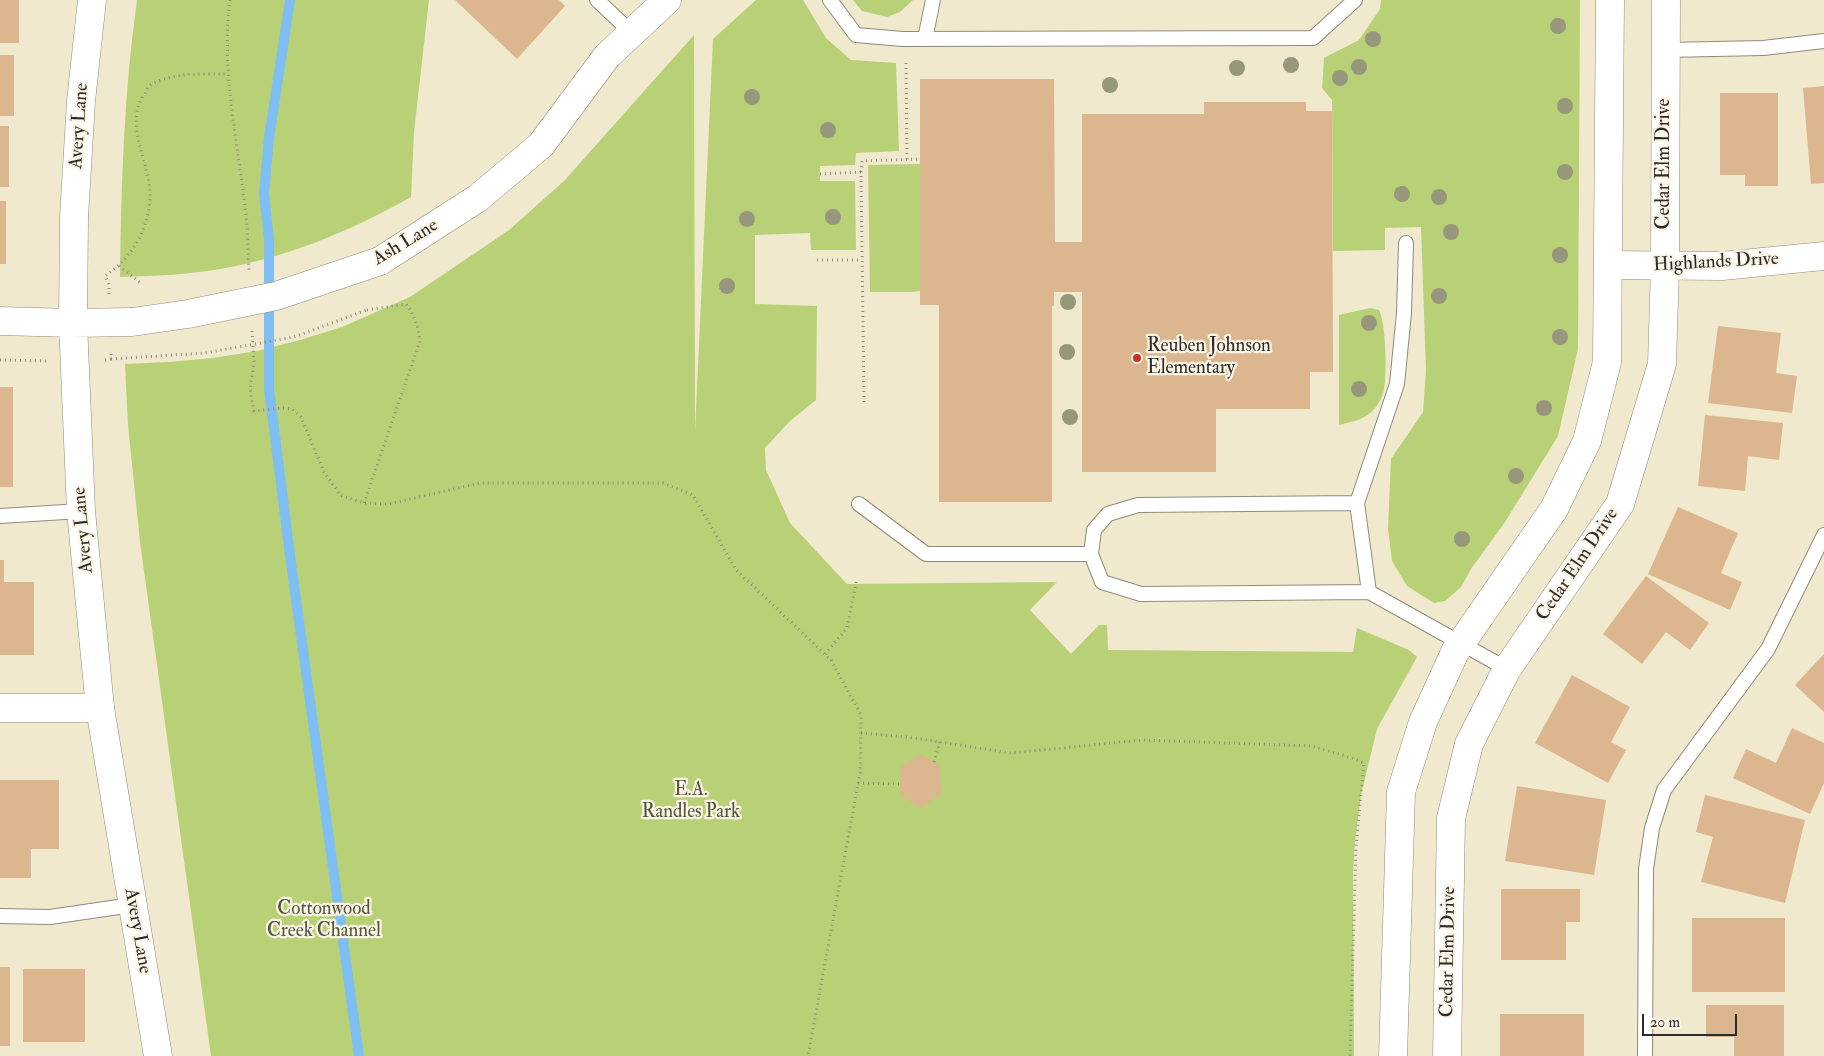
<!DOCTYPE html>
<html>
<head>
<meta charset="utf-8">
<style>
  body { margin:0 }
  #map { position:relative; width:1824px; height:1056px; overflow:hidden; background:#f0e9cd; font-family:"IM FELL Double Pica",serif }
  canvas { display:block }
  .scale { position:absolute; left:1642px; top:1014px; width:95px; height:22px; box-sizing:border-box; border:2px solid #2b2b2b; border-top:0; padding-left:6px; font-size:15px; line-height:18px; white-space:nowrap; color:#2b2b2b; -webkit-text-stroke:4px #fcf5e5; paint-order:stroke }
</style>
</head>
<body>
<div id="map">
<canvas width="1824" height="1056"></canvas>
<div class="scale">20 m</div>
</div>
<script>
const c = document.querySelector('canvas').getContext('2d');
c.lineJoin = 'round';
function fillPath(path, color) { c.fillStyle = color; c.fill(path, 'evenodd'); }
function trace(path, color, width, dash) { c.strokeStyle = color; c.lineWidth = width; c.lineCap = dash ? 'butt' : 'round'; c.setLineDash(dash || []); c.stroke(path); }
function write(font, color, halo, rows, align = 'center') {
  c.font = font + ' "IM FELL Double Pica",serif'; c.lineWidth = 4.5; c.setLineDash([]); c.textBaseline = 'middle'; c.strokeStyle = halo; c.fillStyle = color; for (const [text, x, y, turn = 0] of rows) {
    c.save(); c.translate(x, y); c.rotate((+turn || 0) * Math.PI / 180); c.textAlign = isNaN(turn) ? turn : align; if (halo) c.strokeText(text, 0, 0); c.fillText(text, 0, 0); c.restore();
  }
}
const green = new Path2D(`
  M137,0H429L414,132L411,197C347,233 281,260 208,271C179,275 149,276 120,277C121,184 124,92 137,0Z
  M756,0H803L826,38L851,60L896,63L899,151L856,153L855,165L820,166V181H855L856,250H811L810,233L755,235V304L817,306L816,400L790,421L765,448L766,470L790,523L847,584L1057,582L1030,610L1071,654L1099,625H1107L1108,650L1353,652L1357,628L1409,650L1417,657L1377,729L1361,795L1355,841L1353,875L1354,1056H211L140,542L128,425L125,364L169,362L213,358L257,351L300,340L342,327L410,297L509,230L564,181L694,35L695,431L713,39Z
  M853,0H913L900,12L887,17L862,11Z
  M1381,0H1580L1578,349L1558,436L1505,522L1471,569L1461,587L1445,601L1434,603L1407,586L1392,561L1388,529L1391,459L1423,412L1426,371L1421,227L1385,228V250L1333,251L1332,100L1322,88L1324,58L1359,40L1380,9Z
  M920,164V291L910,292H870L868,165Z
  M1370,308L1379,310C1386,323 1387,374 1384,390C1383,395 1379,403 1376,407C1367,419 1352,422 1339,425V315Z`);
const stream = new Path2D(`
  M290,0L269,138L264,194L269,239V389L291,563L359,1056`);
const building = new Path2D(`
  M0,0H19V43H0Z
  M455,0H559L565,6L517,59Z
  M0,55H14V116H0Z
  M920,79H1054L1055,242H1082V114H1204V102H1306V111H1332L1333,372H1310V409H1216V472H1082V292H1054V306H1052V502H939V305H920Z
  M1824,86V183L1811,184L1803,88Z
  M1720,93H1778V186H1745V175H1720Z
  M0,126H9V187H0Z
  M0,201H6V264H0Z
  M1718,326L1781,333L1776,373L1797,376L1792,413L1708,403Z
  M0,387H13V487H0Z
  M1705,415L1783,423L1779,460L1748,456L1745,491L1698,486Z
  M1678,507L1738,533L1721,573L1742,582L1730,610L1648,574Z
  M0,560H4V582H34V655H0Z
  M1646,576L1709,623L1690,650L1666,632L1642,664L1603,634Z
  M1824,654V712L1795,685Z
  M1572,675L1630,707L1611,742L1626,750L1608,783L1535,743Z
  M1792,728L1824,743V783L1810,814L1733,778L1746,749L1776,763Z
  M921,754L940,767L941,794L921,808L900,795V767Z
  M0,780H59V849H31V878H0Z
  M1517,786L1606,800L1594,875L1505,861Z
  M1705,795L1805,820L1785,903L1701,882L1713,837L1696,832Z
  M1501,889H1580V922H1566V960H1501Z
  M1692,918H1785V992H1692Z
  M0,967H10V1046H0Z
  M23,969H85V1042H23Z
  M1706,1005H1784V1056H1734V1037H1706Z
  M1500,1014H1584V1056H1500Z`);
const path = new Path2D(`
  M230,0C221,69 237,138 245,207C248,228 248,250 249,272
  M906,63L907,160
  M861,172L862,161L920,159
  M820,174L861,172L864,403
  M817,260H862
  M119,266L142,284
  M109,294V284L105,276C131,258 147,233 150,200C152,165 122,125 145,93C147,89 149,86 152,84C175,72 203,74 227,74
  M252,331L254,362L250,389L254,411L284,408L292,409L301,417L324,472L340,495L364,503L389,504L480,483H663L693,495L736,570L831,660L861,715L860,773L808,1056
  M0,360L46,361
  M105,360L111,359V352
  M364,503L420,341C418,326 415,316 406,304L367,310
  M825,654L847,628L857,578
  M861,733L907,737L1011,753L1143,740L1311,746L1352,758L1364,763L1356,846L1350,1056
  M934,762L940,742
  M858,783L900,784`);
const service = new Path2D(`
  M597,0L632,33
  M830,0L856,35L903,39L1313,38L1355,0
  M925,39L933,0
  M1666,50L1763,48L1824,41
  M1357,503L1397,384L1404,313L1406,243
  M859,504L926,554H1091
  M0,516L81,511
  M1369,592L1357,503L1138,505L1108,514L1094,530L1091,554L1102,582L1141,594L1369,592L1507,669
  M0,916L50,917L132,905
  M1645,1056L1646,869L1652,828L1664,790L1768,649L1824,535`);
const minor = new Path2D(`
  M1608,265L1722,266L1824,256
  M0,708H100`);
const tertiary = new Path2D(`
  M92,0L81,101L74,217L73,323L81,511L100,708L158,1056
  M380,261L478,198L541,145L607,56L667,0
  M0,321L73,323L132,322
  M1393,1056L1401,792L1423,722L1455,652L1554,509L1587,441L1607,362L1610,0
  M1447,1056L1451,818L1469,744L1507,669L1620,504L1662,364L1665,267L1666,0`);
const pathBridge = new Path2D(`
  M111,359L205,353L294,337L367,310`);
const tertiaryBridge = new Path2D(`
  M132,322L188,314L276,296L380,261`);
const trees = [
  [1558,26],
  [1373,39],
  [1291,65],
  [1359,67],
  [1237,68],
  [1340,78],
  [1110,85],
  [752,97],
  [1565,106],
  [828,130],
  [1565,172],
  [1402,194],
  [1439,197],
  [833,217],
  [747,219],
  [1451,232],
  [1560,255],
  [727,286],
  [1439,296],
  [1068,302],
  [1369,323],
  [1560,337],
  [1067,352],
  [1359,389],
  [1544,408],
  [1070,417],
  [1516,476],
  [1462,539]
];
const markers = [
  [1137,358,5,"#c8321e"]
];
const streetNames = [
  ["Avery Lane",80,126,-86],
  ["Cedar Elm Drive",1665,164,-90],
  ["Ash Lane",406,243,-31],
  ["Highlands Drive",1716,263,-3],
  ["Avery Lane",84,530,-95],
  ["Cedar Elm Drive",1578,565,-56],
  ["Avery Lane",137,931,80],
  ["Cedar Elm Drive",1449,952,-89]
];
const poiNames = [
  ["Reuben Johnson",1147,347],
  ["Elementary",1147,369]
];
const parkNames = [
  ["E.A.",691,791],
  ["Randles Park",691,813],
  ["Cottonwood",324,910],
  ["Creek Channel",324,932]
];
fillPath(green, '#b8d176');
trace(stream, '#7fbef3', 10);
fillPath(building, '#dcb68f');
trace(service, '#8e8a7c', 16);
trace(minor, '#8e8a7c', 29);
trace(tertiary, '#8e8a7c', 29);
trace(path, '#8e8a7c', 3, [1, 4]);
trace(service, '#fff', 14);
trace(minor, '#fff', 28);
trace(tertiary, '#fff', 28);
trace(tertiaryBridge, '#8e8a7c', 29, []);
trace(pathBridge, '#8e8a7c', 3, [1, 4]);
trace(tertiaryBridge, '#fff', 28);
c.fillStyle = '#97977e';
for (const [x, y] of trees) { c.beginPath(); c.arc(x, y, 8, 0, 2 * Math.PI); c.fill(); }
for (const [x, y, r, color] of markers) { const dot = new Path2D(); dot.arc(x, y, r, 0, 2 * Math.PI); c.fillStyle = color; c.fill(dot); trace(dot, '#fcf5e5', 2); }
write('19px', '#2b2b2b', '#fcf5e5', streetNames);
write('19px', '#2b2b2b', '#fcf5e5', poiNames, 'left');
write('19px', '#4e543e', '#fcf5e5', parkNames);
</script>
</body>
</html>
